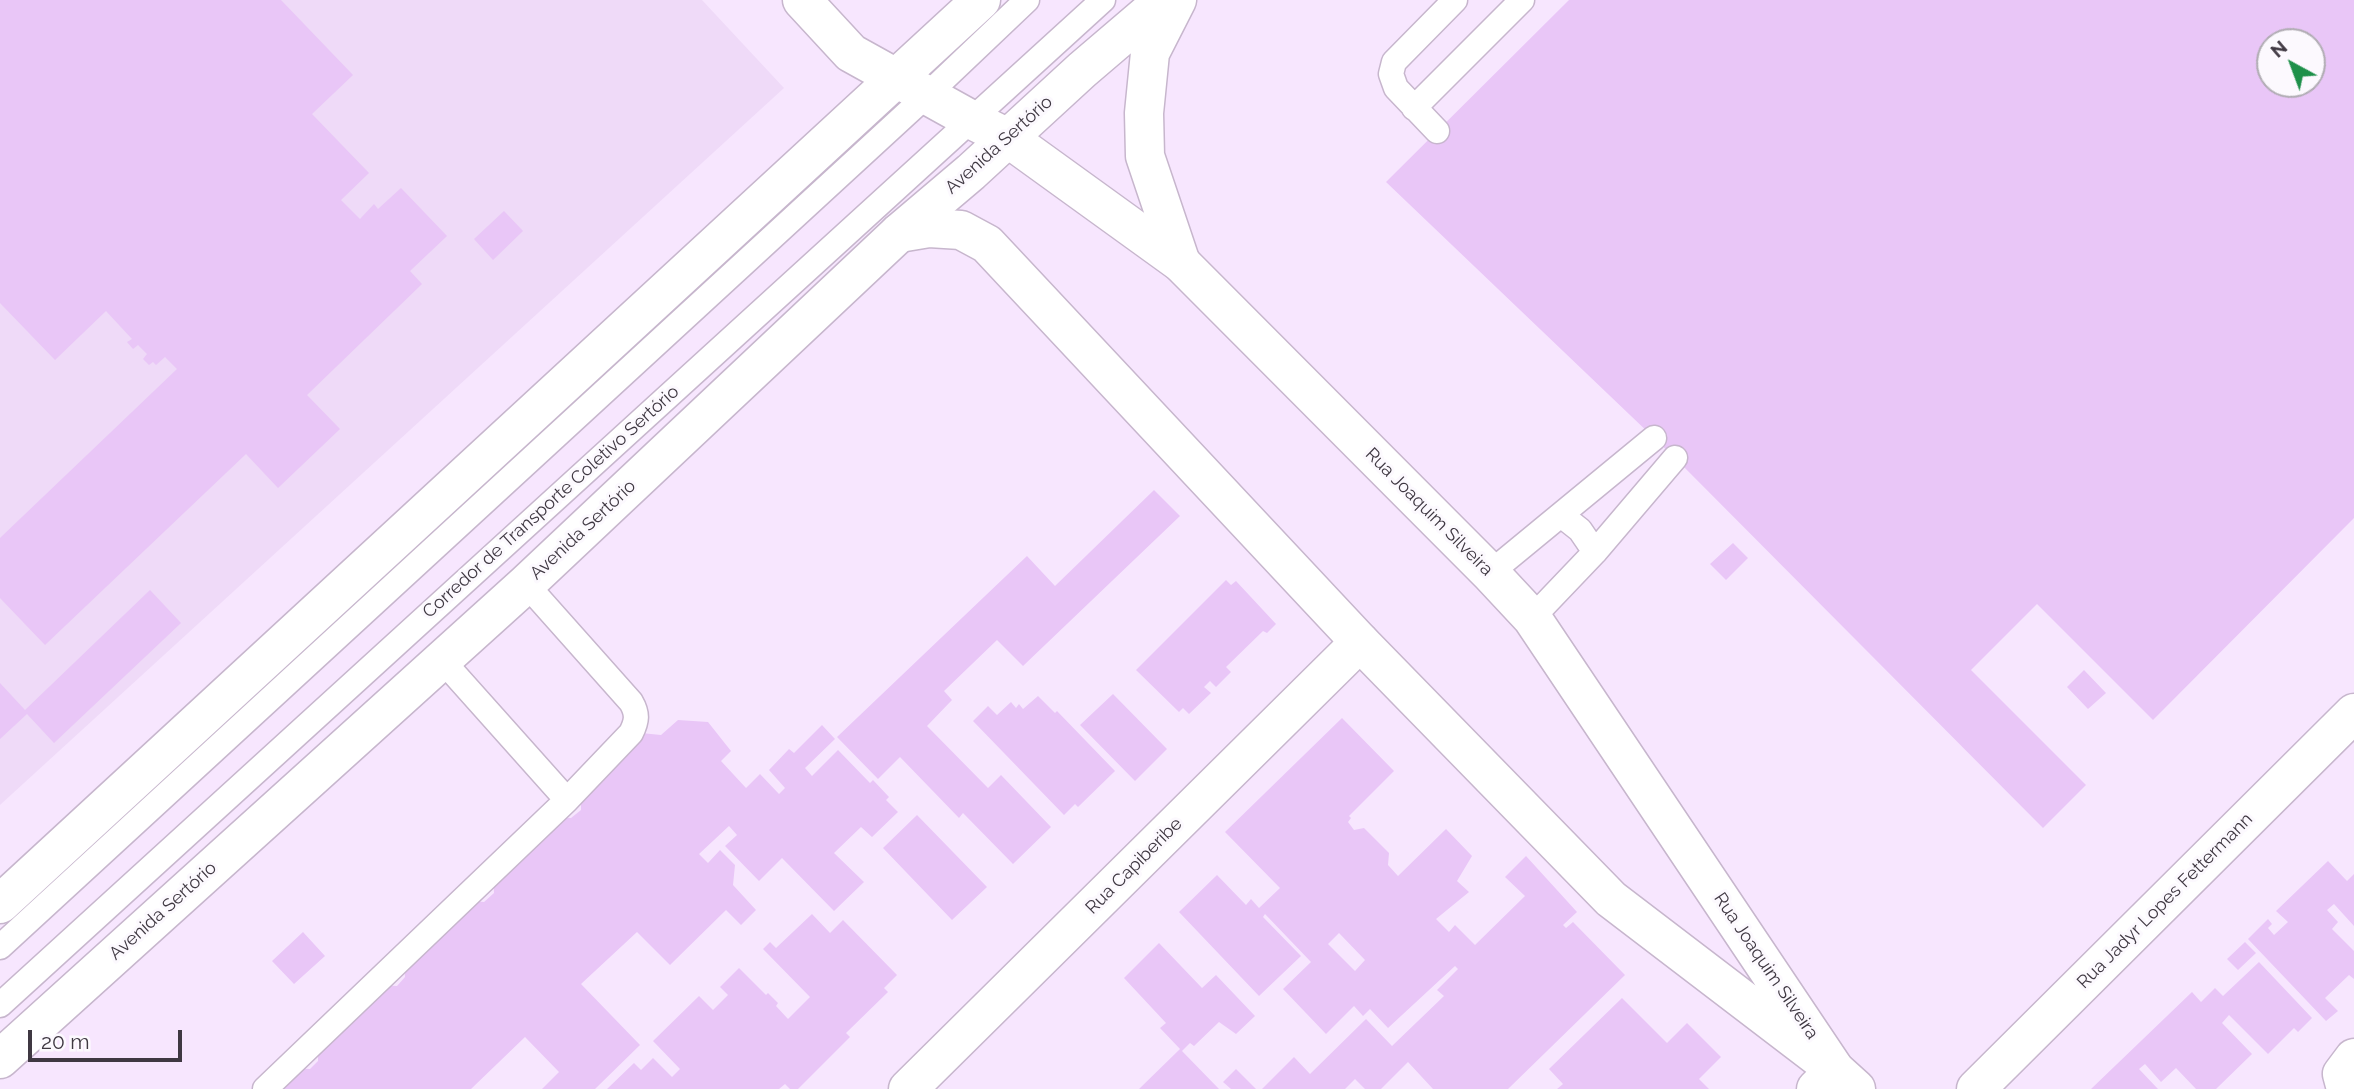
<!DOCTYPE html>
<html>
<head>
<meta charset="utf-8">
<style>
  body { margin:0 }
  #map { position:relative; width:2354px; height:1089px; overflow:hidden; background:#f7e6fe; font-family:Raleway,sans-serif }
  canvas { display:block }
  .north { position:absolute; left:2256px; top:28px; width:70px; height:70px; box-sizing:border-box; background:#fcf9fe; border:2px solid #b0acb3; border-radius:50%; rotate:319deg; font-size:19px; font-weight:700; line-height:28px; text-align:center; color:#3f3842 }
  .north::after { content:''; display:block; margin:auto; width:24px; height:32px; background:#1e904a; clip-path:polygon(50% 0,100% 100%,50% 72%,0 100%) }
  .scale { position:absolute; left:28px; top:1030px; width:154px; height:32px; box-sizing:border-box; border:4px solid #3f3842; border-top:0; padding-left:9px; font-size:21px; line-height:24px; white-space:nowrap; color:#3f3842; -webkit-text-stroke:5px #fcf9fe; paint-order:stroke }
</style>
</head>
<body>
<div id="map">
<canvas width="2354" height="1089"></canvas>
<div class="north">N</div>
<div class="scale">20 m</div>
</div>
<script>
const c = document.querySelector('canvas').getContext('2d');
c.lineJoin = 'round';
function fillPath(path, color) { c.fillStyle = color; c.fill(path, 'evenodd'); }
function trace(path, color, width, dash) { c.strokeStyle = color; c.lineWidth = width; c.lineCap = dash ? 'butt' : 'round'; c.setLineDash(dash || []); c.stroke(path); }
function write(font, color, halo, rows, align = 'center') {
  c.font = font + ' Raleway,sans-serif'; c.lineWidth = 6; c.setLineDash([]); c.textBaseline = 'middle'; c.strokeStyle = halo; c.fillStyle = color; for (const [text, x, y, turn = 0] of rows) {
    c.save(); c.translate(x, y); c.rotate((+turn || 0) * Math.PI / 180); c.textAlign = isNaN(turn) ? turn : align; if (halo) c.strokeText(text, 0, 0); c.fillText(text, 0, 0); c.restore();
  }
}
const built = new Path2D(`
  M0,0H702L784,88L0,805Z`);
const building = new Path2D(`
  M0,0H281L353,75L312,114L369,173L341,200L360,219L374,204L378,209L401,188L447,236L410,271L422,284L307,395L340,429L278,488L246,454L45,645L0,598V538L177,369L165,357L156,365L153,362L149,365L143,359L147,354L138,345L133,349L127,342L132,339L106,311L55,360L0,303Z
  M1569,0H2354V518L2153,720L2037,604L1971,670L2086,785L2043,828L1675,458L1386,182ZM2270,42H2312V84H2270Z
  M504,211L523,231L493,260L474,239Z
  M1154,490L1180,516L1023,666L997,640L944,691L952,700L927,726L988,788L1001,775L1051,827L1013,864L963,813L959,818L900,757L878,779L837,737L1027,556L1055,586Z
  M1733,543L1748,558L1726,580L1710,564Z
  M1226,580L1231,585L1236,581L1276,624L1267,633L1263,631L1226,667L1231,672L1216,687L1210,681L1204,687L1211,693L1189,714L1183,708L1179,712L1136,670Z
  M150,590L181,623L54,743L27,714L0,739V683L25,710Z
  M2084,670L2106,693L2088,709L2067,687Z
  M1113,694L1167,749L1135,781L1080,725Z
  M1038,696L1055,713L1057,711L1115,771L1078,807L1075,804L1064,815L973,721L988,706L997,715L1011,702L1016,708L1019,704L1023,709Z
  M1342,718L1394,771L1349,816L1351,818L1348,822L1354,830L1364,828L1389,853L1388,865L1398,876L1446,829L1472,856L1457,881L1469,892L1436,919L1449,932L1455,925L1475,945L1525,896L1505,877L1526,856L1577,912L1563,925L1566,928L1573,922L1625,975L1508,1089H1433L1408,1062L1381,1089H1365L1355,1079L1345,1089H1262L1294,1057L1310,1074L1366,1019L1392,1046L1444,996L1437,990L1458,969L1455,966L1388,1028L1370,1009L1363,1016L1354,1006L1326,1034L1283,989L1311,962L1265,914L1263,917L1301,956L1259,996L1179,912L1217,875L1246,905L1251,899L1259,908L1280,888L1225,832ZM1339,933L1365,960L1355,971L1328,944Z
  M678,720L708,722L731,751L721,761L746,788L760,774L779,794L785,788L769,770L789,749L794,753L822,725L835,739L805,768L812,776L838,750L870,783L873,780L889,797L886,800L898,812L872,837L861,827L834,853L864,882L834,911L782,858L759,881L725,846L737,835L729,826L699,854L708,863L720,850L735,865L733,885L756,910L741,925L726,910L670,965L637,932L581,984L640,1045L595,1089H542L559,1072L525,1037L471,1089H266L291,1068L310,1069L318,1061V1041L377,985L397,986L405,977L404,957L464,900L484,902L494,893L493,873L552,817L571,818L581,810V787L641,733L661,735Z
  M917,815L987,887L952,920L883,848Z
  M2328,861L2347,881L2354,874V926L2334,904L2327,910L2338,922L2332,929L2354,951V979L2349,975L2325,998L2338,1011L2326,1021L2248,939L2268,919L2272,924L2268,928L2274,935L2288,922L2276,911Z
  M812,914L830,933L843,920L897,975L884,988L888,992L846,1033L850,1037L798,1089H790L785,1084L779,1089H607L634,1063L641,1070L653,1058L672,1077L680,1069L653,1041L699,996L713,1010L728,995L720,987L739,968L766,995L768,993L778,1003L776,1006L788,1019L810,997L763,949L770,942L776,948Z
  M303,932L325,956L294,984L272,961Z
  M2245,942L2256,953L2238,970L2227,959Z
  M1159,943L1202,988L1216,975L1255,1016L1236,1034L1219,1022L1194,1046L1190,1043L1182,1051L1219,1089H1139L1180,1049L1160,1028L1166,1023L1124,978Z
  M2259,962L2312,1018L2298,1032L2294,1028L2268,1054L2229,1015L2222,1023L2252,1054L2216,1089H2196L2176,1068L2161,1082L2145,1064L2139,1069L2158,1089H2091L2192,992L2201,1002L2215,988L2223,996Z
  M1622,998L1667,1043L1687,1023L1721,1057L1699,1079L1709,1089H1557L1563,1084L1549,1069Z
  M1236,1069L1256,1089H1231L1223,1082Z`);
const lane = new Path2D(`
  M1414,108L1522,0
  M1437,131L1396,88L1391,74L1394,62L1455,0
  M1561,515L1580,530L1595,552
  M1490,573L1654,438
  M1532,618L1595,552L1675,458
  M442,660L567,800
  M0,947L927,95L1027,0
  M0,1005L1103,0
  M265,1089L567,800L631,733C637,721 638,714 631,702L526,584`);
const street = new Path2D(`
  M908,1089L1360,642
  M1816,1089L1835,1070
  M1976,1089L2354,713
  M2346,1089L2342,1074L2354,1058`);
const secondary = new Path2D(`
  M802,0L851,53L970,119L1008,138L1181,263L1490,573L1532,618L1835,1070
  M899,233L929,228L961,230L987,244L1360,642L1611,899L1835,1070L1856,1089`);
const primary = new Path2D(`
  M1177,0L1150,53L1144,113L1145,156L1181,263
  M0,904L981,0
  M0,1059L526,584L899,233L971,172L1082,70L1164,0`);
const streetNames = [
  ["Avenida Sertório",999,145,-42],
  ["Corredor de Transporte Coletivo Sertório",551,502,-42],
  ["Rua Joaquim Silveira",1429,512,45],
  ["Avenida Sertório",583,530,-43],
  ["Rua Capiberibe",1134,866,-45],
  ["Rua Jadyr Lopes Fettermann",2165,901,-45],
  ["Avenida Sertório",163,911,-42],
  ["Rua Joaquim Silveira",1766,966,56]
];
fillPath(built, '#efdaf8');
fillPath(building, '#e9c6f7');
trace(lane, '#c7b6cd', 27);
trace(street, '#c7b6cd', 41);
trace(secondary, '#c7b6cd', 41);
trace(primary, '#c7b6cd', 41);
trace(lane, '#fff', 24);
trace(street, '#fff', 38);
trace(secondary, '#fff', 38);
trace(primary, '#fff', 38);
write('18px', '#3f3842', '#fcf9fe', streetNames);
</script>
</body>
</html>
